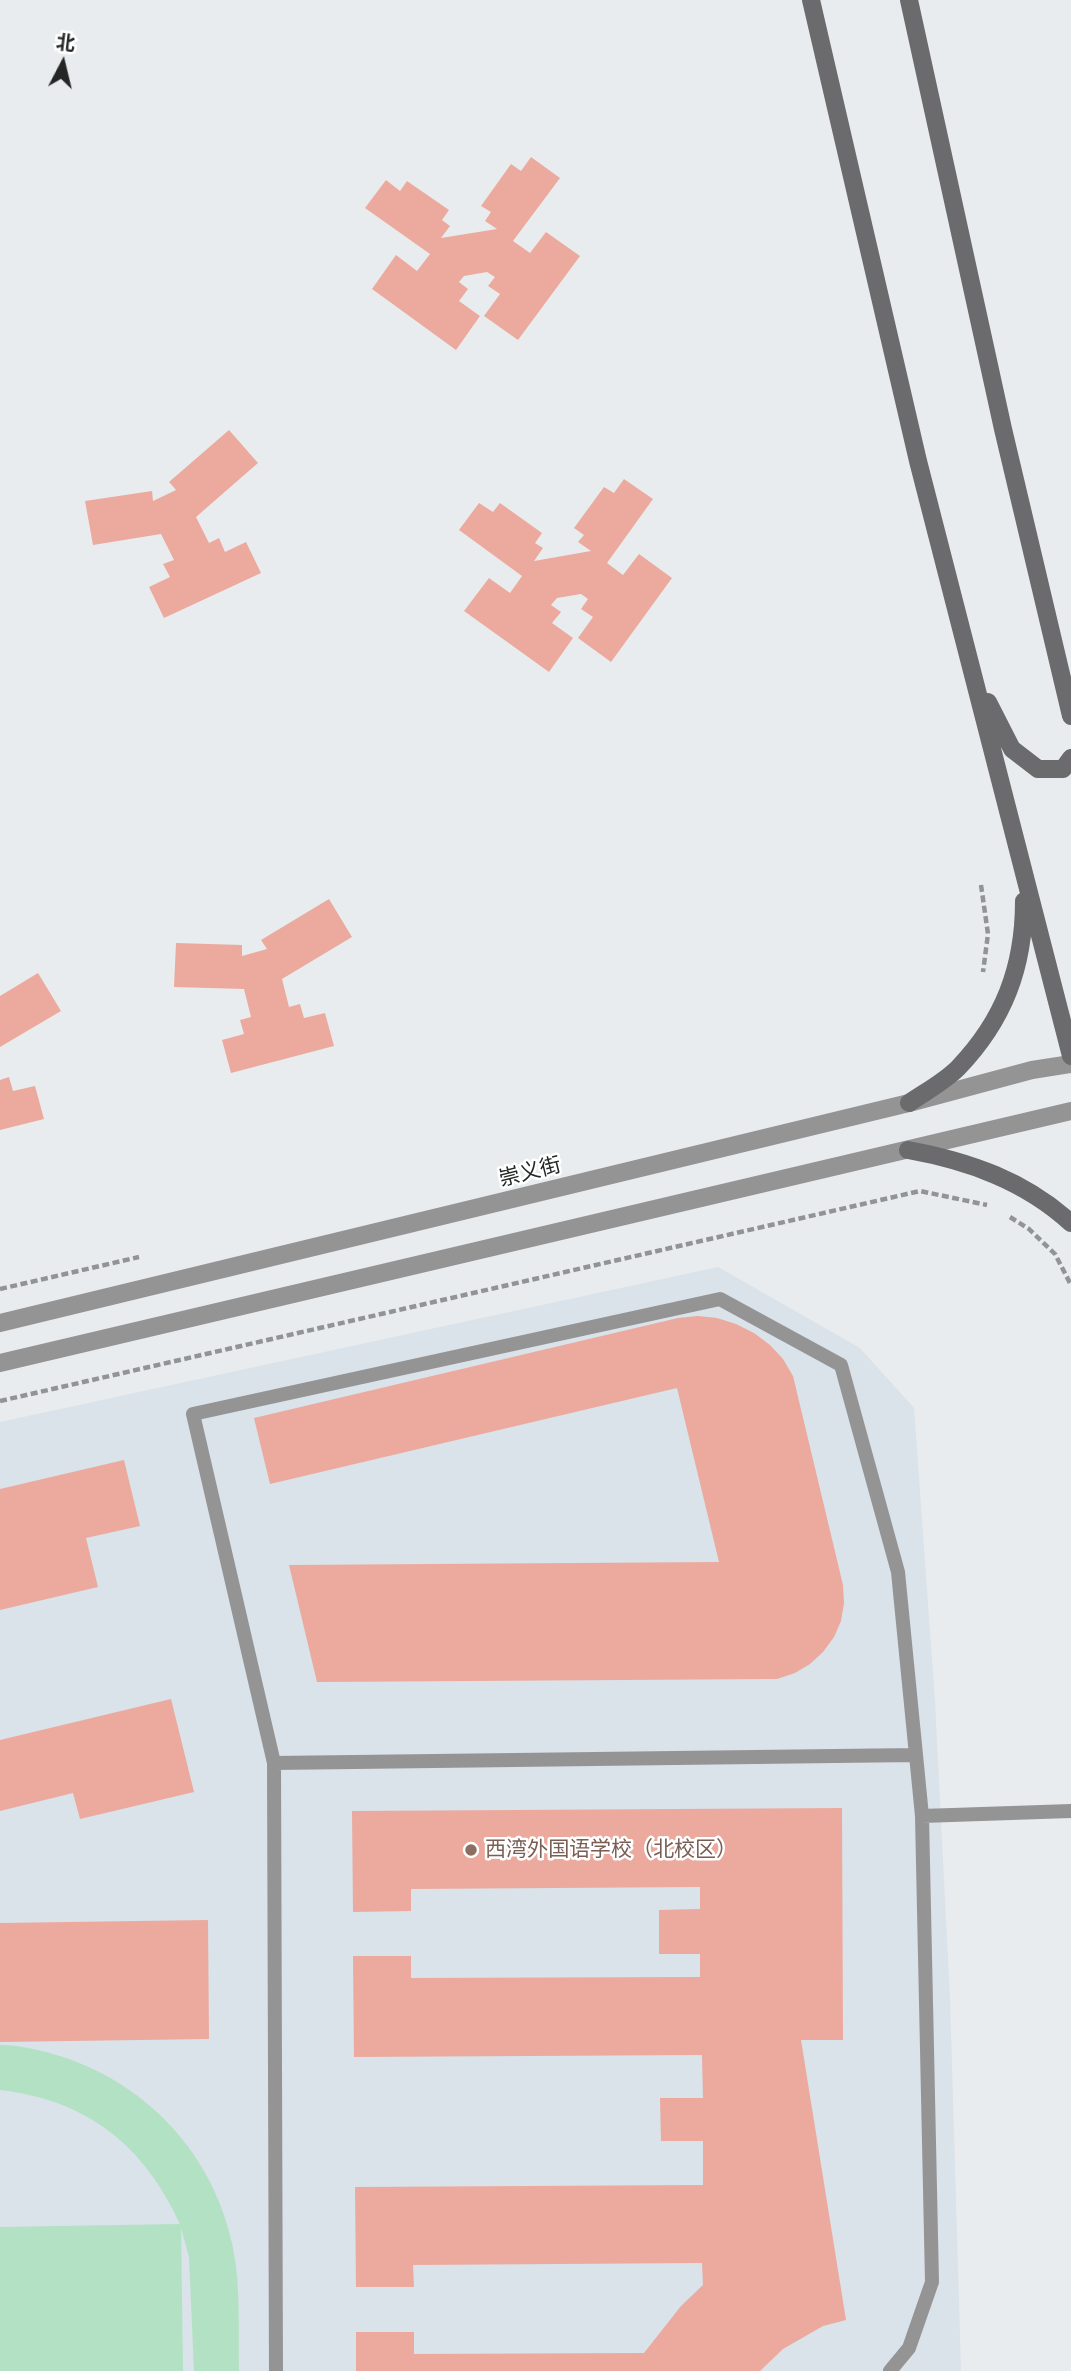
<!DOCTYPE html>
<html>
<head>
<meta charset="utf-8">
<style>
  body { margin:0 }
  #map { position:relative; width:1071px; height:2371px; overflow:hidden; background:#e9ecee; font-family:"Public Sans","Noto Sans SC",sans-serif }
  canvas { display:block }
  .north { position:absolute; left:28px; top:28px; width:70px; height:70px; -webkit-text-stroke:5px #fff; paint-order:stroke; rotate:7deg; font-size:19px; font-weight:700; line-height:28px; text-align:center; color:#242525 }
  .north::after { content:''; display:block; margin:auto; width:24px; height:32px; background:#242525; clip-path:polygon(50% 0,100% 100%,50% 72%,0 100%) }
</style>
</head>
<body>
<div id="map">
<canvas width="1071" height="2371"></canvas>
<div class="north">北</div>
</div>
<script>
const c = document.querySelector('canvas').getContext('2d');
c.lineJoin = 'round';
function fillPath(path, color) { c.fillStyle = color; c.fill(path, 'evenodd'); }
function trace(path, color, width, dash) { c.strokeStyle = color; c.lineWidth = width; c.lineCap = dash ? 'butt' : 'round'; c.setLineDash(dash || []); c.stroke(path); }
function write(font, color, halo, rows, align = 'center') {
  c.font = font + ' "Public Sans","Noto Sans SC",sans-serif'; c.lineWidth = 5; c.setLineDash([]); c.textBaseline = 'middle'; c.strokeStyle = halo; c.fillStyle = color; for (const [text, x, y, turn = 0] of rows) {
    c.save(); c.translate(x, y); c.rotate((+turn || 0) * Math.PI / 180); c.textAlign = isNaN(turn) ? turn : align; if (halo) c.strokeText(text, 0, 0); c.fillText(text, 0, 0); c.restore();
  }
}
const built = new Path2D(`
  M718,1267L860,1348L914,1408L935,1702L950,1998L961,2371H0V1422Z`);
const green = new Path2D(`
  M0,2045C21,2045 43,2051 63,2057C150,2086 215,2157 233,2248C241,2287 238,2331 239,2371H194L189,2257L181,2228L183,2371H0V2227L180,2224C144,2145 87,2100 0,2090Z`);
const building = new Path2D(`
  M531,157L560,178L513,241L530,253L546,232L580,256L518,340L484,316L500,294L488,286L495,277L487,272L464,276L459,282L468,289L459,301L480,316L456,350L372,289L396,255L417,271L430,254L365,208L386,180L400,191L407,181L449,210L442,220L450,226L441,238L497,229L485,221L491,212L481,206L511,164L521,171Z
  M229,430L258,463L196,517L209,543L219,538L225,552L246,542L261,573L164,618L149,587L170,577L163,564L174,560L161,534L93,545L85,501L152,491L153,501L176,490L169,482Z
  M624,479L653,499L607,563L623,575L639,554L672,578L611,662L578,638L593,617L581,609L588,599L581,594L557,598L551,605L561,612L552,623L573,638L549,672L464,611L489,578L510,593L522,576L459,530L479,503L493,512L500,503L542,533L535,543L543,548L534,561L591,551L578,542L584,535L574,528L604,487L614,493Z
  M329,899L352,937L282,979L289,1007L300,1004L304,1018L325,1013L334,1046L231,1073L222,1040L244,1034L240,1020L251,1017L244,989L174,987L176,943L242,945V956L267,949L261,940Z
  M38,973L61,1011L0,1047V996Z
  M9,1077L13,1091L35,1086L44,1119L0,1130V1080Z
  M698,1316L717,1318L736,1324L754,1333L770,1345L783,1359L793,1376L843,1585L844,1603L841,1621L834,1637L823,1652L810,1664L795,1673L777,1679L317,1682L289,1565L719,1562L677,1388L270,1484L254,1418L678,1318Z
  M124,1460L140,1526L86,1538L98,1587L0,1610V1489Z
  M171,1699L194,1792L80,1819L73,1793L0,1811V1740Z
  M842,1808L843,2040H801L846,2320L823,2326L783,2349L760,2371H356V2332H414V2354L644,2353L681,2306L703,2285L702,2263L413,2265L414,2287H356L355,2187L703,2185V2141H661L660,2098H703L702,2055L354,2057L353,1956H411V1978L700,1977V1954H659V1910L700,1909V1887L411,1889V1911L353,1912L352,1811Z
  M208,1920L209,2039L0,2042V1923Z`);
const path = new Path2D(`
  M981,885L988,934L983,972
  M1010,1217L1029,1229L1055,1254L1071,1285
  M0,1289L139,1257
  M0,1401L920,1191L987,1205`);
const lane = new Path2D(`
  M274,1763L915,1755
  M922,1816L1071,1811
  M276,2371L274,1763L193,1414L720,1299L841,1365L898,1572L922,1816L932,2282L909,2348L890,2371`);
const street = new Path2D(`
  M0,1323L909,1103L1032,1070L1071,1064
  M0,1363L1071,1111`);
const secondary = new Path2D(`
  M811,0L918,461L1071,1056
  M909,0L1003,429L1071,716
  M988,702L1012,749L1038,769H1063L1071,758
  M909,1103C925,1092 944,1082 958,1068C1004,1020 1024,967 1024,901
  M908,1150C969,1161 1025,1181 1071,1223`);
const markers = [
  [471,1850,7,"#8d6e63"]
];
const streetNames = [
  ["崇义街",530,1172,-14]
];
const educationNames = [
  ["西湾外国语学校（北校区）",485,1850]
];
fillPath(built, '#dae2ea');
fillPath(green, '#b3e1c3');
fillPath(building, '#ebaa9d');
trace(path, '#919394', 4.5, [7, 3.5]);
trace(lane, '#959495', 14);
trace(street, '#959495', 18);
trace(secondary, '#6b6a6c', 18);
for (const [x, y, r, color] of markers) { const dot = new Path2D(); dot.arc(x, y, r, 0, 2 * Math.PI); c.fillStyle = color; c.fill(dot); trace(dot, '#fff', 2.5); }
write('21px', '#242525', '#fff', streetNames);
write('21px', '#785e54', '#fff', educationNames, 'left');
</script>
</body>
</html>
